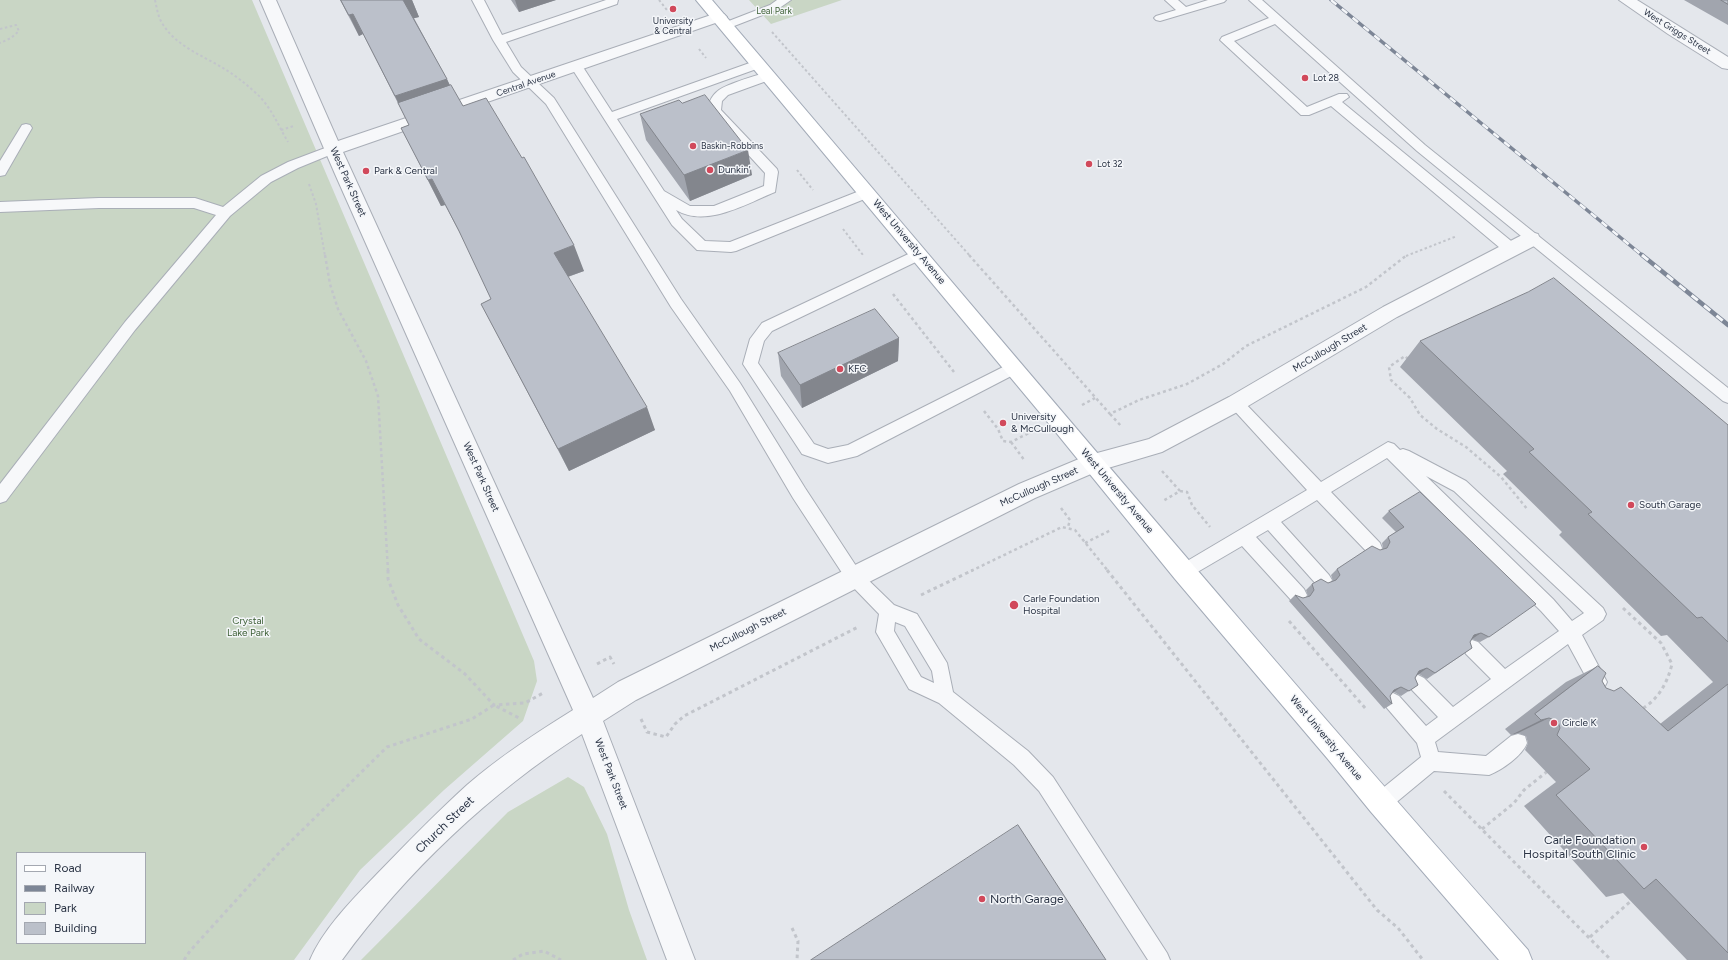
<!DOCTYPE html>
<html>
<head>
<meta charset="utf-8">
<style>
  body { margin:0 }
  #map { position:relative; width:1728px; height:960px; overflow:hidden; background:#e4e7ec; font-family:Figtree,sans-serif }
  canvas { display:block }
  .legend { position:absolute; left:16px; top:852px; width:130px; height:92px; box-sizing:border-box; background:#f4f6f9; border:1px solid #a4a8b1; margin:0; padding:5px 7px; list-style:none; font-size:12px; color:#2b3445 }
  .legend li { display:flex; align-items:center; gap:8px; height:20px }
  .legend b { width:20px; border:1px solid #a4a8b1 }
</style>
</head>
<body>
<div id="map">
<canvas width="1728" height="960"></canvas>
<ul class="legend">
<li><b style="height:5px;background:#fff"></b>Road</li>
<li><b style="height:5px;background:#7d8696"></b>Railway</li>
<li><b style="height:11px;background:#c9d6c5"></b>Park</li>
<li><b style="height:11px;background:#bbc0ca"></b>Building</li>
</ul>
</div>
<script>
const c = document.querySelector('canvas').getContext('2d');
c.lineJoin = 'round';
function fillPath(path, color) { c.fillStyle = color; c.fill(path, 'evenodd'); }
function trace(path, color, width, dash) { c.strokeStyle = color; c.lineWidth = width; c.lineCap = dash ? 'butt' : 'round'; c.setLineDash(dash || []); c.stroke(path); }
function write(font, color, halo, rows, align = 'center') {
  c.font = font + ' Figtree,sans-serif'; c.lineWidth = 3; c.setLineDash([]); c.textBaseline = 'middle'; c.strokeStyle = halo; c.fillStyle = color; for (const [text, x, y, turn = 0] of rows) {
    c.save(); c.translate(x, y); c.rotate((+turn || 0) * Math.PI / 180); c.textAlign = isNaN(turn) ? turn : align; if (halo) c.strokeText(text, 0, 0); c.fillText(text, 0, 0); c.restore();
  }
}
const green = new Path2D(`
  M0,0H252L534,661L537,681L523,721L444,790L360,870L294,960H0ZM17,853H145V943H17Z
  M749,0H842L771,24Z
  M568,777L584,787L607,834L629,910L647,960H361L508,812Z`);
const pathFar2 = new Path2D(`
  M155,0C157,9 158,18 164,26C177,46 203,56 223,68C235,75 246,84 257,94C271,107 278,125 288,142
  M659,0L667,10
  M0,29L16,25L19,31L11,38L0,43
  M772,32L970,256
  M699,49L706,58
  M281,130L294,126
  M797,170L813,190
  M309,184L316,204L325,256
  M843,229L863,255
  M1406,256L1457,236`);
const pathFar1 = new Path2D(`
  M325,255L330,284L338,309L366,361L378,396L388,571
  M969,255L1110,414L1139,400L1187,384L1223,364L1246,346L1366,287L1407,255
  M893,294L954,372
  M1408,359L1405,356L1389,367L1391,380L1410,398L1420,415L1437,429L1466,447L1501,477L1528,510
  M1082,405L1095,398
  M984,411L998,429L1003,441L1011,442L1031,432
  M1110,414L1122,427
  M1011,442L1025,461
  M1162,471L1180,491L1163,501
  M1180,491L1187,492L1192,505L1210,527
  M1061,508L1070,520L1068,527
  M1085,543L1111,530
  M971,571L1062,527L1075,530L1108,571`);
const path = new Path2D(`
  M388,570V579L398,605L419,639L465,674L494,705L525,703L545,692
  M1107,570L1377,910L1398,928L1423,960
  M921,595L973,570
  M1623,608L1661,643L1672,664C1667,684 1658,700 1640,710
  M1289,621L1366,709
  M597,664L610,657L614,664
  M641,719L647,732L666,737L675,724L684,716L858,627
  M1444,791L1611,960
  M1482,829L1514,803L1524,790L1549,770
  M792,928L798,941L797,960
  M1590,937L1631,901
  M184,960L190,951L278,854L387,747L472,719L494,705L521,719
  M513,960L523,954L544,951L561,960`);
const service = new Path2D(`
  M472,0H484L502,35L606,0H618L617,4L506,42L521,67L554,98L681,299L740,383L805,488L860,572L894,605L917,614L947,663L953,692L1028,751L1053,777L1167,953L1170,960H1148L1039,791L1014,765L939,703L909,689L876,632L879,614L848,582L793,498L730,391L671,307L546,104L513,72L493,40ZM895,622L905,626L932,671L934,683L921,677L894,631Z
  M777,0H791L778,9L729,28H721L719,26L721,24L770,5Z
  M1165,0H1178L1186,7L1208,0H1226L1224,2L1160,21L1156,20L1154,18L1156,16L1176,10Z
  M1249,0H1262L1425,145L1728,388V403L1723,401L1417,151L1275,24L1234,41L1307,107L1339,94H1347L1349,97L1342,102L1516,245L1518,249L1516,253L1511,254L1506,253L1331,106L1309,115H1301L1220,40L1222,37L1269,18Z
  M758,60L764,64L762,67L617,119L664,191L690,206H714L764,186L765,173L711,114C705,106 712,95 719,90C726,85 765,71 772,73L774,76L772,79L728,95L722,101L721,110L777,169L778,172L775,192C746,204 706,228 676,210L682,219L705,241L730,242L862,190H872L874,193L872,196L736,251L731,252L697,250L672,225L571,67L573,64H581L612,112Z
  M26,124L30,125L32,128L5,175L0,176V161L22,125Z
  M333,145L337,146L339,149L337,152L298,168L271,182L230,216L135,330L6,501L0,503V484L125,322L216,215L194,208H99L0,212V202L99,198H195L223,207L261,176L288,162Z
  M919,249L924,250L926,254L924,258L772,331L764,341L758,363L814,444L828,449L848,445L1009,364L1014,362L1019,364L1021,368L1019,372L857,456L828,463L802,454L743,364L750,339L762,323Z
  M1236,397L1241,399L1321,482L1388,442L1394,444L1400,450L1403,449L1409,451L1466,481L1603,608L1606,614L1603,620L1582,635L1607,682L1604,688L1593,695L1587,692L1584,686L1587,679L1568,644L1435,742L1438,752L1486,756L1511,736L1518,734L1525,736L1527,743C1522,756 1502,770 1489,775L1434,771L1387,810L1380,813L1373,810L1370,803L1373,796L1421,757L1417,743L1387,708L1384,702L1387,696L1393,693L1399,696L1426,726L1438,717L1412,690L1409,684L1412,678L1418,675L1424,678L1453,707L1491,679L1466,654L1463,648L1466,642L1472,640L1478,642L1505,669L1559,631L1541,611L1387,458L1331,492L1380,543L1382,548L1380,553L1374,555L1368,553L1317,500L1281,522L1329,575L1332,580L1329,585L1323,588L1317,585L1268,530L1256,537L1304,589L1307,595L1304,601L1298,603L1292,601L1242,546L1189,577L1183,580L1177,577L1175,572L1177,567L1307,490L1231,407L1228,403L1231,399ZM1426,476L1454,491L1584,613L1572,621L1553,599Z`);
const minor = new Path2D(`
  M260,0H276L338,141L714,14H724L727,17L724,20L343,152L593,698L618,682L1019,484L1086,456L1149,439L1229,397L1383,307L1524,234L1531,232L1538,234L1540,239L1538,244L1397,317L1243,409L1162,452L1098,471L1035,498L636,700L603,721L695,960H667L582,734C491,792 406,872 342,960H310C323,929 353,899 376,875C406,844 435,814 467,785C499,757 536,733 573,710L335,174Z
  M1619,0H1637L1728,57V69L1722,68L1668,34Z`);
const primary = new Path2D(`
  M696,0H712C983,317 1251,638 1528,950L1532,960H1499L1371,812L1327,758L1175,579L1041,414Z`);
const railFar1 = new Path2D(`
  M1331,0L1643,256`);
const rail = new Path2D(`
  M1642,255L1728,325`);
const wall = new Path2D(`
  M340,0H412L419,17L414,18L450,85L463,106L584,271L568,277L655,430L569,471L481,304L491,299L465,243L445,205L441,206L401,128L409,125L363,34L359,36Z
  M511,0H556L519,12Z
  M1684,0H1728V25Z
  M640,114L752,175L690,201L646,140Z
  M899,338L898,361L802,408L781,376L778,353Z
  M1420,341L1728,425V960H1687L1623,893L1606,897L1524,806L1556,782L1525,750L1528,743L1526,736L1518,733L1511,735L1505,729L1566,682L1598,666L1602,681L1606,688L1660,724L1713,682L1667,635L1661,636L1559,535L1562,532L1503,474L1507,471L1400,367Z
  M1420,492L1489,637L1480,642L1472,639L1470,642L1472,648L1427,679L1419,674H1418L1415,678L1418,685L1401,696L1394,692H1392L1390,696L1392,704L1384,709L1289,601L1295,595L1303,598L1307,597L1308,596L1306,590L1312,584L1328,583L1333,581L1331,575L1337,569L1383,549L1382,543L1388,537L1396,532L1382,518L1389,511Z`);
const shadedWall = new Path2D(`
  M403,0H412L419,17L411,19Z
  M515,0H556L519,12Z
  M353,14L363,34L359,36L349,15Z
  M447,79L456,100L405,117L395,96Z
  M748,150L752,175L690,201L684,175Z
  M432,179L445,205L441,206L428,180Z
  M574,245L584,271L564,278L554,253Z
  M899,338L898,361L802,408L800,385Z
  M647,407L655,430L569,471L558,449Z
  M1481,633L1472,639L1466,641L1474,635Z
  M1427,668L1419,674L1411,677L1419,671Z
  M1401,687L1394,692L1386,695L1394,690Z
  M1549,718L1518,733L1511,735L1541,720Z`);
const building = new Path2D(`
  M341,0H403L447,79L395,96L353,14L349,15Z
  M1721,0H1728V4Z
  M451,85L463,106L486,98L522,158L524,157L574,245L554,253L647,407L558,449L481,304L491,299L459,231L432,179L428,180L401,128L409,125L398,103Z
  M705,95L748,150L684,175L640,114L679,100L682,103Z
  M1554,278L1728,425V642L1702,617L1697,618L1588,514L1592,512L1529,452L1534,449L1420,341L1528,292Z
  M875,309L899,338L800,385L778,353Z
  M1420,492L1536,604L1489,637L1481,633L1474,635L1470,642L1472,648L1435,673L1427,668L1419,671L1415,678L1418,685L1409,691L1401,687L1394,690L1390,696L1392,704L1295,595L1303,598L1310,596L1314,590L1312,584L1321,579L1328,583L1336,580L1340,575L1337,569L1372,546L1380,550L1387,548L1390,542L1388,537L1404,527L1389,511Z
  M1598,666L1606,673L1602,681L1606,688L1614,691L1621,687L1668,731L1728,684V953L1656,879L1644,889L1556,795L1590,769L1557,735L1560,728L1558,721L1549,718L1541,720L1535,714Z
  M1018,825L1106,960H811Z`);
const markers = [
  [673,9,4,"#d1495b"],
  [1305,78,4,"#d1495b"],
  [693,146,4,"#d1495b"],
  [1089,164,4,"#d1495b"],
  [710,170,4,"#d1495b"],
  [366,171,4,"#d1495b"],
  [840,369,4,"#d1495b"],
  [1003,423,4,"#d1495b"],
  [1631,505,4,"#d1495b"],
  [1014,605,5,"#d1495b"],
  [1554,723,4,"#d1495b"],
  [1644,847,4,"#d1495b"],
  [982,899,4,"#d1495b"]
];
const farParknames = [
  ["Leal Park",774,11]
];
const farPoinames = [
  ["University",673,21,"center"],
  ["& Central",673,31,"center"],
  ["Lot 28",1313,78],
  ["Baskin-Robbins",701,146],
  ["Lot 32",1097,164]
];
const farStreetnames = [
  ["West Griggs Street",1677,32,32],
  ["Central Avenue",526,84,-19]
];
const poiNames = [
  ["Dunkin'",718,170],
  ["Park & Central",374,171],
  ["KFC",848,369],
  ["University",1011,417],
  ["& McCullough",1011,429],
  ["South Garage",1639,505],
  ["Carle Foundation",1023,599],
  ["Hospital",1023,611],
  ["Circle K",1562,723]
];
const streetNames = [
  ["West Park Street",348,182,66],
  ["West University Avenue",909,242,50],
  ["McCullough Street",1330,348,-31],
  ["West Park Street",481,477,66],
  ["McCullough Street",1039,487,-24],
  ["West University Avenue",1117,491,50],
  ["McCullough Street",748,630,-27],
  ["West University Avenue",1326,738,50],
  ["West Park Street",611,774,69]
];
const parkNames = [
  ["Crystal",248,621],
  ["Lake Park",248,633]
];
const nearStreetnames = [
  ["Church Street",445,825,-44]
];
const nearPoinames = [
  ["Carle Foundation",1636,840],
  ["Hospital South Clinic",1636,854],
  ["North Garage",990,899,"left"]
];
fillPath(green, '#c9d6c5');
trace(service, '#a9aeb7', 2);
trace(minor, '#a9aeb7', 2);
trace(primary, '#a3abb8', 2);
trace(pathFar2, '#c2c5cb', 2, [2.5, 2.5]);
trace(pathFar1, '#c2c5cb', 2.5, [3, 3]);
trace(path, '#c2c5cb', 3, [3.5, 3.5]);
fillPath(service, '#f7f8fa');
fillPath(minor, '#f7f8fa');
fillPath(primary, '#fff');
trace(railFar1, '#7d8696', 3.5);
trace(rail, '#7d8696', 4.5);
trace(railFar1, '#f4f6f9', 2.5, [7]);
trace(rail, '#f4f6f9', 3, [8]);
fillPath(wall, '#a1a5ae');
fillPath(shadedWall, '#83868d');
fillPath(building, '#bbc0ca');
trace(building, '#83868d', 1);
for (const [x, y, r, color] of markers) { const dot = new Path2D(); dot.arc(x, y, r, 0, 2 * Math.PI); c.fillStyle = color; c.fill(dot); trace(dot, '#f4f6f9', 1.5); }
write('9px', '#3f6138', '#f4f6f9', farParknames);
write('9px', '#2b3445', '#f4f6f9', farPoinames, 'left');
write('9px', '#2b3445', '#f4f6f9', farStreetnames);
write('10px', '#2b3445', '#f4f6f9', poiNames, 'left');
write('10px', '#2b3445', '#f4f6f9', streetNames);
write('10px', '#3f6138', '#f4f6f9', parkNames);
write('12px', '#2b3445', '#f4f6f9', nearStreetnames);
write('12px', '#2b3445', '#f4f6f9', nearPoinames, 'right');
</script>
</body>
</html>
